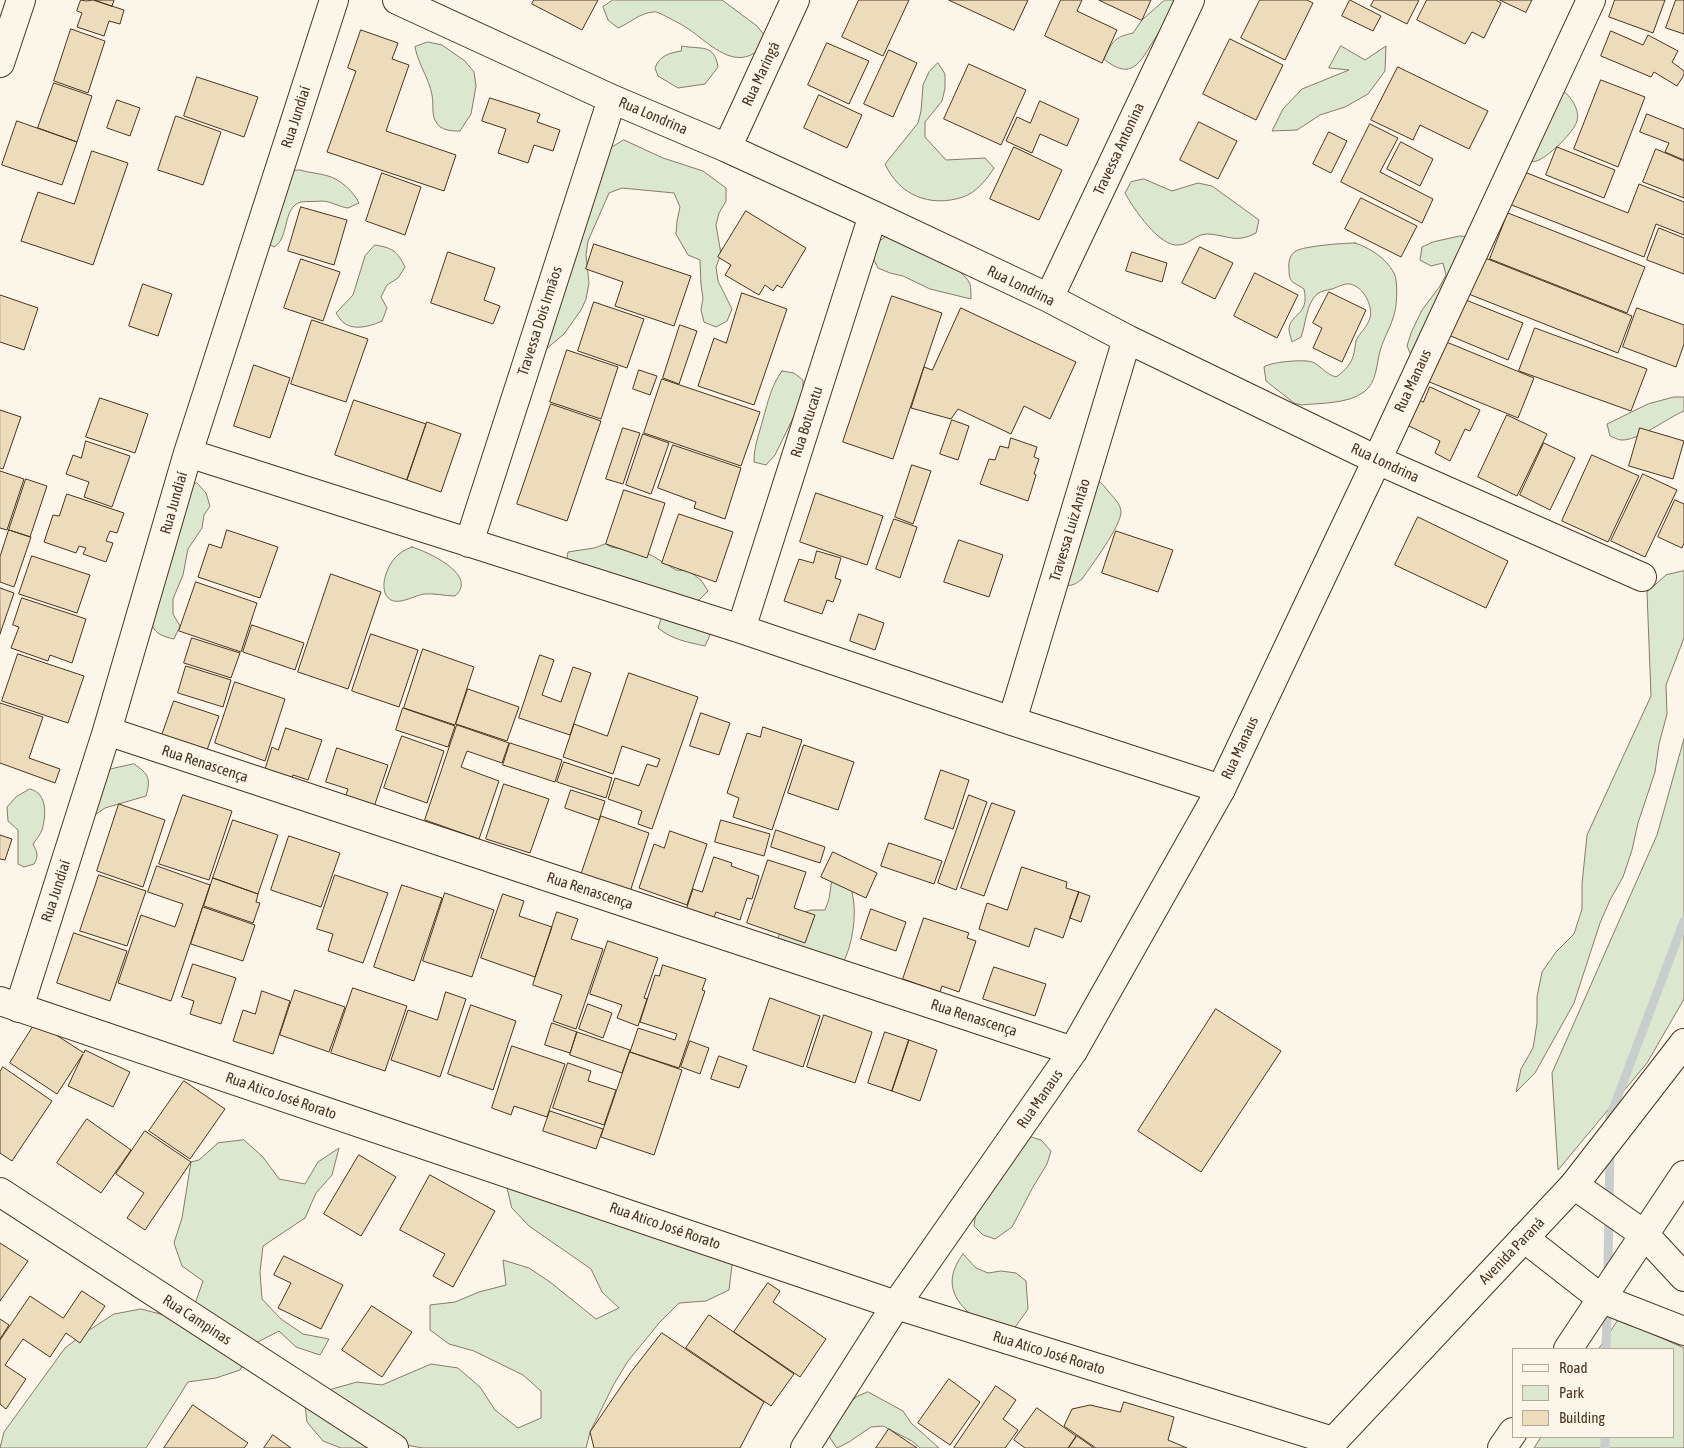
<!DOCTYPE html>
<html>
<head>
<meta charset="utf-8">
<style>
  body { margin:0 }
  #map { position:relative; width:1684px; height:1448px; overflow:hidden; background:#fbf6e9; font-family:"Asap Condensed",sans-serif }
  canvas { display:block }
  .legend { position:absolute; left:1512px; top:1348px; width:162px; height:90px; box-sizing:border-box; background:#fbf6e9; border:1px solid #b4a999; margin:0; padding:6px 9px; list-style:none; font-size:15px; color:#4a3520 }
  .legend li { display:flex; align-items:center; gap:10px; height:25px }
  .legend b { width:25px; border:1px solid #b4a999 }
</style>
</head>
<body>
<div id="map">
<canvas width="1684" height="1448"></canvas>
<ul class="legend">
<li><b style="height:6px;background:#fbf6e9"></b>Road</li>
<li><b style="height:14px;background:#dce7d0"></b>Park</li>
<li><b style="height:14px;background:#ecdcbc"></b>Building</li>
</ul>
</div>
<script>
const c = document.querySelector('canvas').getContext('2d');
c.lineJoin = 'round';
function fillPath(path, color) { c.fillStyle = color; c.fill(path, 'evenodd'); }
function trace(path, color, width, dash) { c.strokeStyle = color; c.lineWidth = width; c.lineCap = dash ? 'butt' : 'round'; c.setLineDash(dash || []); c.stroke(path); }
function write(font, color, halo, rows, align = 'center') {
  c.font = font + ' "Asap Condensed",sans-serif'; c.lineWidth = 4; c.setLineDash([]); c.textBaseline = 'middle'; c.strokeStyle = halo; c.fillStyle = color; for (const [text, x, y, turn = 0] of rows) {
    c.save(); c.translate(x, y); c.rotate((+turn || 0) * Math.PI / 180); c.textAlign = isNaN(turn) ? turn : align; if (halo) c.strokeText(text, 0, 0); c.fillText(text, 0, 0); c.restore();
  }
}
const green = new Path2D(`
  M613,0H722L757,26L768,40C741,75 717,50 690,30C683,25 675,21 667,17C663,15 657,11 653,12C640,13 630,23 618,28L608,20L603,7Z
  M1165,0H1181C1172,14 1163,26 1154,40C1140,62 1132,82 1104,59C1112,42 1114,37 1133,33L1142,20Z
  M428,42L442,45L465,61L474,72L476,86L471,114L460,131C452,131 441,131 436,122C431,114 434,104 432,95C429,78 418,64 415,47Z
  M682,46C702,50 714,43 718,67L705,84L678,88L658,76L655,68C659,56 669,53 681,51Z
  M1341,46L1365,60L1386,46L1385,71L1368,94L1345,107L1320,115L1297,130L1272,131L1283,109L1302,89L1349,70L1329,68Z
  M938,63L945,74V88L942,101L925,122V137L946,160L985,158L994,168C987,179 976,193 963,197C930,208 899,195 885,164L918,123L921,111L923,85L929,72Z
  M1562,90C1571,96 1580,110 1577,121C1574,132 1550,155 1539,160C1535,162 1532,162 1528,161Z
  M624,140L663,158L703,171L726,188V201L719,213L716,225L721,254L716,267L718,281L732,309L727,321L716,327L704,322L701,310L703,298L701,285L700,260L688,255L676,234L677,221L680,207L674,193L622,188L609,193L588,241L586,255L589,283L586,299L581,310L564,334L545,350L604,154L612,147Z
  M300,170C309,173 319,173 328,176C340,179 354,192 359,203L348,208C339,207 331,201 321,201C315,202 307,201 301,202C282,207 290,238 274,247L269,244L292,171Z
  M1144,179L1172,191L1198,183L1212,186L1259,220L1256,233C1235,244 1229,235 1207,234C1196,234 1190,244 1179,245C1160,248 1133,208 1125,193L1131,182Z
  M887,236C907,244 961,263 970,284C971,288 971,295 971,299L930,289L903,276L890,273L878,268L872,256L877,243Z
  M1460,236L1473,237L1414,362L1407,346L1411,333L1422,310L1440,286L1446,275L1443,263L1431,266L1420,260L1422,247L1433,242Z
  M1355,243C1370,248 1386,258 1394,273C1398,280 1397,303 1395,311C1392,325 1384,337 1380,351C1376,366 1377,382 1364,392C1348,404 1320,403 1301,405L1294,403L1266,381L1264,367C1270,362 1304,359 1312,362C1319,364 1325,374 1336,377C1345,371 1352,363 1354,353C1355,349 1355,345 1356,341C1359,333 1367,328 1370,318C1373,306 1364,287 1350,284C1344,283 1338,287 1332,289C1327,290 1321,291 1317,294C1306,304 1306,324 1301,337L1292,342C1291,338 1289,333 1289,329C1290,313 1310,316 1304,289C1300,286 1297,285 1294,283C1289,280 1289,274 1289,269C1288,262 1290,254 1296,251C1304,246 1344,243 1355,243Z
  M375,245C393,248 397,251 405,267L398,278L387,285L381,297L387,308L382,321C371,326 355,331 344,323C341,321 338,316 336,313L353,295L365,256Z
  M782,371L794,373L803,380V394L798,408L775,455L766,465L754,462C754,445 759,435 763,419C768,402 771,386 782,371Z
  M1674,397H1684V411C1667,418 1638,441 1621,440C1618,440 1613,437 1610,436L1607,424L1648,404Z
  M1097,480C1102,483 1105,487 1108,491C1113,497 1120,503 1121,511C1122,525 1091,566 1082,579C1076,584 1071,587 1062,585Z
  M197,483L206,493L210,506L204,515L202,528L188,549L183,575L173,599V614L180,626L174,639C156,635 153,631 148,614L184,487Z
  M606,544L611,547L651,555L676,570L689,571L701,580L708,591L699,600L686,602L704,622L710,635L705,646C687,642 673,640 658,628L662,616L566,564L568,552L594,548Z
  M412,547C428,552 479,575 455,596C445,596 434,593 424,594C412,596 392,610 385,593C383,586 384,580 386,574C391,560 398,552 412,547Z
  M1684,571V638L1666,685L1667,714L1659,744L1655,772L1638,823L1632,850L1623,877L1610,900L1600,923L1574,1003L1535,1073L1516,1092L1521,1069L1533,1048L1537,1023V997L1542,972L1556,952L1574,934L1582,909V884L1587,835L1651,696L1647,592L1666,575Z
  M1684,739V999L1647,1063L1558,1170L1552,1073L1657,835Z
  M134,764C149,774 151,779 146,796L105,808L95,815L92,800L102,777L111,769Z
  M30,789C48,793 46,816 42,830C40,835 36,840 33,844C37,852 39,856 34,864L24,867L18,864V830L8,821L7,807L16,797Z
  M832,881L851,889C858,911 853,943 843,963L777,944L780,930L799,914L811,910H825L829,899Z
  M1028,1136L1041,1140L1051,1151L1047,1164L1033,1187L1012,1227L995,1239L983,1235L974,1226L976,1212Z
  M244,1140L263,1157L279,1179L305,1184L318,1162L339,1148L332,1175L316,1193L305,1218L263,1246L260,1272L262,1299L281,1319L303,1334L329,1339L320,1355L296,1347L279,1331L256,1343L240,1370L216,1378L188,1382L146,1448H0L4,1432L65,1348L86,1332L114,1314L141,1309L168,1316L195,1304L203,1281L182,1266L174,1243L182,1218L191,1162L199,1160L218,1143Z
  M506,1182L740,1261L732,1265L729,1290L706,1301L679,1303L660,1322L628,1361L614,1384L590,1432L586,1448H423L400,1444L391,1448H341L323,1441L307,1422L304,1397L357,1382L382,1385L431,1364L458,1368L480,1387L495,1410L518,1428L541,1418V1391L523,1375L474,1351L449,1344L430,1330V1305L455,1302L479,1292L506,1285L503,1260L529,1268L550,1282L596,1319L619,1308L602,1292L591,1269L529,1226L512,1208Z
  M963,1254L976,1268L988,1273L1001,1271L1016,1273L1026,1281L1028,1309L1013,1330C1002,1327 988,1326 978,1321C974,1319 970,1313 966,1310C948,1292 948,1274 963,1254Z
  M1619,1319L1684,1348V1448H1534L1541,1437H1673V1349H1599Z
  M868,1392L903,1411L911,1423L939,1448H920L912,1441L883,1426L871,1427L849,1442L837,1448L830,1438L828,1425L856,1397Z`);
const stream = new Path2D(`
  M1610,1124V1117L1684,921
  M1608,1265L1610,1150
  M1606,1349L1607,1317
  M1605,1448V1437`);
const building = new Path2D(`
  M81,0L86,1L93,0L124,10L120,24L109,21L104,36L77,27L82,13L77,11Z
  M95,0H114L112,6Z
  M534,0H598L582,30L532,4Z
  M859,0H909L883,56L842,37Z
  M949,0H1028L1014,30Z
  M1061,0H1082L1077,11L1117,30L1102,63L1045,36Z
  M1099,0H1151L1142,20Z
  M1260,0H1307L1313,3L1285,60L1241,38Z
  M1350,0L1381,16L1373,31L1342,16Z
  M1374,0H1419L1407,24L1371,6Z
  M1427,0H1496L1501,3L1484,38L1472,32L1465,44L1417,20Z
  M1500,0H1532L1526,12Z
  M1615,0H1665L1653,33L1609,17Z
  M1676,0H1684V34L1666,28Z
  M71,29L105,41L88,93L54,81Z
  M361,30L398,43L392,59L409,65L386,131L456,155L444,191L327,152L356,71L348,68Z
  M1611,31L1643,45L1648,35L1678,51L1672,62L1684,71V75L1677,86L1654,72L1651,77L1601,56Z
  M1230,39L1283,65L1256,120L1203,94Z
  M827,43L869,61L849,104L808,85Z
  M889,50L917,63L893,117L864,104Z
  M969,64L1026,90L1001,145L944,119Z
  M1398,67L1488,111L1469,149L1420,125L1413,140L1371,120Z
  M197,77L258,97L244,137L184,116Z
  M1601,80L1645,97L1618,167L1574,149Z
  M54,83L92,96L77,142L38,128Z
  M819,95L862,115L847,148L804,128Z
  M490,98L540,114L537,122L560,130L553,151L534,145L528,163L498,153L506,129L482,121Z
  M117,100L140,108L130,136L107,128Z
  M1040,101L1079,119L1067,146L1040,134L1032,153L1006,141L1017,117L1030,123Z
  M1647,114L1684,129V160L1665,152L1669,143L1640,132Z
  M176,116L221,132L203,185L158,170Z
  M17,121L77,142L62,185L2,165Z
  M1199,122L1237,141L1218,179L1180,160Z
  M1370,124L1398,138L1380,172L1433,199L1422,223L1341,182Z
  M1329,132L1347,141L1331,173L1313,164Z
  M1401,142L1433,159L1420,186L1387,169Z
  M1014,147L1062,170L1039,220L990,199Z
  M1557,147L1615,170L1604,198L1546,175Z
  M1656,149L1684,161V198L1643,182Z
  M92,151L128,163L93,265L21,241L38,192L74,204Z
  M1517,169L1628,213L1639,184L1684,202V235L1656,224L1644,257L1504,202Z
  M382,173L421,187L405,235L366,221Z
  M1361,198L1417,226L1401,257L1345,229Z
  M301,207L347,220L334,265L288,251Z
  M746,211L806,248L782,288L777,285L773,291L765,285L759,295L725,275L731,265L718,257Z
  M1508,213L1645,267L1627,313L1490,259Z
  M1659,228L1684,238V274L1647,260Z
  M594,244L691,276L674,326L615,306L623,282L586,269Z
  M1200,247L1233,263L1215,299L1182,283Z
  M448,252L495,268L484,300L500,306L493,324L431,303Z
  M1132,252L1167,263L1162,282L1126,271Z
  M1480,256L1632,316L1618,353L1466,293Z
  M301,259L340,272L323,321L284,308Z
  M1255,273L1298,295L1277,338L1234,316Z
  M143,284L172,294L158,336L129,326Z
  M1329,292L1366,310L1342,362L1313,348L1322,328L1313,323Z
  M742,293L787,309L754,405L698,386L714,338L726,343Z
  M0,295L38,308L24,350L0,342Z
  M892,296L942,313L893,459L843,442Z
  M1461,298L1523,323L1508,360L1446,334Z
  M594,302L644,319L627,368L578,351Z
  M961,308L1076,362L1050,419L1024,406L1011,434L958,409L951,419L911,408L924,367L932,370Z
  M1637,308L1684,325V344L1676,367L1623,347Z
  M312,320L368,339L346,402L291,384Z
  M680,325L697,331L679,384L663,378Z
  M1535,328L1647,369L1631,411L1519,371Z
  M1444,341L1534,378L1518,418L1427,381Z
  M567,350L618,367L601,419L550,402Z
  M254,365L290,378L270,438L234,426Z
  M639,370L657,376L650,395L633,389Z
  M662,379L760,412L741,466L644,433Z
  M1430,387L1480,410L1470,431L1465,429L1450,461L1435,453L1440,441L1405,424L1417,399L1423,402Z
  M100,398L148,414L135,453L86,437Z
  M354,400L426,424L407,480L335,455Z
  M551,404L601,421L567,521L517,504Z
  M0,410L21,417L3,469L0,468Z
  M1507,415L1547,434L1517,496L1478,477Z
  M952,420L969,426L958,460L940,454Z
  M427,422L461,434L441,492L407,480Z
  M623,428L640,433L623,484L606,479Z
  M1640,428L1684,441L1673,479L1629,466Z
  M643,434L669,443L651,494L626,485Z
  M1011,438L1037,447L1034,457L1039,459L1034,474L1036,475L1028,501L980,484L989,459L995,460L1000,446L1008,448Z
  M86,441L130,456L112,507L84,497L89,482L66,474L73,455L81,458Z
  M1544,443L1575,458L1550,510L1520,495Z
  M673,445L741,468L725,519L694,508L696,502L658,488Z
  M1592,455L1639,476L1608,542L1562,521Z
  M912,465L931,471L913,524L895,517Z
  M0,471L24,479L7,530L0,528Z
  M1643,474L1677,490L1645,557L1611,541Z
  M26,479L47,486L30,537L9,530Z
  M624,490L665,503L647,558L606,544Z
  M816,493L883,516L867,565L800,542Z
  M67,494L124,513L117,533L110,531L106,541L113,543L106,562L83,554L86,548L79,546L76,553L44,542L53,515L59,516Z
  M1675,500L1684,504V543L1682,548L1658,537Z
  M679,514L733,532L716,582L662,563Z
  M1418,517L1508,561L1486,608L1395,565Z
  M894,519L917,527L900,578L876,569Z
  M9,530L31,537L14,587L0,582V557Z
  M227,530L278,547L260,598L198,577L209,544L221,548Z
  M1116,531L1173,550L1158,592L1102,573Z
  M959,540L1003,555L989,597L944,582Z
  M817,551L841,558L835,578L841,580L833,602L827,600L822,614L784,601L799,559L813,563Z
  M32,556L90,575L77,613L19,594Z
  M331,574L381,592L348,689L298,672Z
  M196,582L257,603L241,652L179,631Z
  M0,588L14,593L0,634Z
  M22,598L86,619L72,663L50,655L48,661L11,648L19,627L13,625Z
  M859,614L884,623L875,650L850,641Z
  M252,625L304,643L295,670L243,652Z
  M371,634L418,650L399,707L352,691Z
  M192,638L240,653L231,678L184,663Z
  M423,649L474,667L455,725L404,708Z
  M18,654L84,676L68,723L2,701Z
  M540,655L554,660L542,695L561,702L573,667L591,673L570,735L519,718Z
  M186,666L231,680L223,707L178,693Z
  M629,673L698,697L652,829L638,824L642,811L608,799L615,778L639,786L647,764L657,767L660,759L622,746L613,774L563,757L574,724L607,736Z
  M235,682L285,699L265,761L215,743Z
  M468,689L519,707L507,741L456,724Z
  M174,701L219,716L206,753L161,738Z
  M0,703L43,717L29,758L60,769L55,783L0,763Z
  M403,708L455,726L448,747L396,730Z
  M701,713L730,723L719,755L690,746Z
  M457,725L509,743L502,763L467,751L461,767L499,781L479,839L425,820Z
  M763,727L802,740L772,830L733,817L739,798L727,793L747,733L760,737Z
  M286,728L322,740L308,780L293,775L291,781L264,772L272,747L278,750Z
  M402,736L444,751L427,803L384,788Z
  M510,743L562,760L555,782L503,765Z
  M804,745L854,762L838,810L788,793Z
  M337,748L388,765L371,816L342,806L348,789L326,782Z
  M564,762L612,778L606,798L557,782Z
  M941,770L969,780L953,829L925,819Z
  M504,784L549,799L530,853L486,839Z
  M571,790L605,801L599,820L565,808Z
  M183,795L232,811L209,880L159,864Z
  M969,795L987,802L956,890L938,883Z
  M992,803L1015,811L984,896L961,888Z
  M119,804L165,820L143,887L97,871Z
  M601,816L649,833L629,895L580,878Z
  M233,820L278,835L258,894L213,878Z
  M721,820L770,834L764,856L715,842Z
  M776,830L825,847L820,863L771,847Z
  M670,831L707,844L687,905L639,888L654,844L664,848Z
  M0,835L12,839L5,860L0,859Z
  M289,836L340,853L321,907L271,890Z
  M889,843L942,861L934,884L881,866Z
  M833,852L877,873L866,898L821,877Z
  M714,857L732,863L731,866L759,876L752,899L747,898L740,920L716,912L711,925L684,916L693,889L702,892Z
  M768,860L806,872L794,908L815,915L805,943L747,923Z
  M157,866L210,885L171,1001L118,983L141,915L175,927L183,904L148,892Z
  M1022,867L1067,882L1066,888L1079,892L1063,938L1035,928L1029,947L979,929L987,903L1007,910Z
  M99,875L146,891L127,946L80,931Z
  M335,875L388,893L363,963L328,951L333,934L317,929Z
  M213,878L258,894L256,902L260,903L253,923L204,906Z
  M402,885L442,898L414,981L374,967Z
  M1079,892L1090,896L1081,922L1070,918Z
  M445,893L494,910L472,977L423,961Z
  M503,894L524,901L519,916L552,927L535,977L481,958Z
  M203,907L255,925L243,961L191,944Z
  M871,909L906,922L896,951L861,939Z
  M557,912L578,919L571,939L603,949L576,1029L553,1021L562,995L533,985Z
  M924,918L969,933L967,938L976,941L959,992L942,986L940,992L903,979Z
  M74,933L127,951L110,1001L57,983Z
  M608,941L658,958L644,998L647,999L638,1026L617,1018L622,1005L590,994Z
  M193,964L236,978L221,1024L190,1014L194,1001L182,997Z
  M663,965L706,979L702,990L705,991L679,1068L630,1052L638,1028L675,1040L677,1034L640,1022L655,975L659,976Z
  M994,967L1046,984L1035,1016L983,999Z
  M353,988L407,1006L385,1071L331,1053Z
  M295,990L345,1007L329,1052L280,1035Z
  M262,991L290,1001L273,1054L233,1041L243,1010L255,1014Z
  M446,992L466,999L440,1077L391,1060L408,1010L437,1020Z
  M770,998L820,1016L803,1067L753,1050Z
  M588,1004L612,1013L603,1038L579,1029Z
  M471,1005L516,1021L493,1090L448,1074Z
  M1216,1009L1281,1051L1201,1172L1138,1131Z
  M824,1015L872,1032L855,1083L807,1067Z
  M36,1022L84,1053L85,1050L130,1072L113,1107L68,1086L83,1054L57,1094L10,1063Z
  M552,1023L577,1032L570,1053L545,1045Z
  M577,1032L630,1050L622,1073L570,1055Z
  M885,1032L909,1040L892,1091L868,1083Z
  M909,1040L937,1050L920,1101L892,1091Z
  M690,1041L709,1048L700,1074L681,1067Z
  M512,1046L565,1064L547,1117L514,1106L511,1115L492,1108Z
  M630,1052L682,1070L654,1155L601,1137Z
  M719,1056L747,1066L739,1088L711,1079Z
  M568,1063L591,1071L588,1081L616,1090L604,1125L553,1108Z
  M3,1067L52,1101L12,1161L0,1153V1072Z
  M184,1081L225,1109L190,1159L149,1131Z
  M550,1111L603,1129L596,1149L543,1131Z
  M87,1119L131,1150L101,1193L57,1163Z
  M145,1131L191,1162L145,1230L127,1218L144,1193L116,1174Z
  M359,1155L396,1177L361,1236L324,1214Z
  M430,1175L495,1211L453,1287L433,1276L445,1254L400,1230Z
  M0,1243L28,1261L0,1301Z
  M284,1256L343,1285L321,1329L278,1308L291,1283L274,1275Z
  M768,1283L780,1291L773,1302L826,1339L800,1377L734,1332Z
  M82,1291L105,1306L80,1343L66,1333L50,1357L23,1339L5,1365L26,1379L6,1409L0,1404V1340L30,1296L63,1318Z
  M372,1306L412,1332L382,1377L342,1350Z
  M709,1315L794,1374L771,1406L686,1348Z
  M0,1319L9,1325L0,1339Z
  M662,1333L764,1402L740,1448H594L590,1432L631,1372Z
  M949,1379L980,1402L950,1445L918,1423Z
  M996,1386L1016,1400L1003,1419L1018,1430L1005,1448H954Z
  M1124,1402L1174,1417L1168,1440L1187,1448H1096L1064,1426L1072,1409L1090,1405L1120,1412Z
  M193,1405L248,1443L244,1448H164Z
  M1037,1408L1076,1436L1068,1448H1025L1014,1440Z
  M889,1429L917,1448H876Z
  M273,1435L291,1448H264Z
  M1077,1436L1094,1448H1069Z`);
const minor = new Path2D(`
  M397,0L612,99L727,148L873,215L1049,298L1127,339L1377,460L1642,577
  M0,63L21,0
  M727,148L795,0
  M1049,298L1190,0
  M188,453L741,629L1012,721L1221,789
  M469,543L612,99
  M741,629L873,215
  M1012,721L1127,339
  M107,731L1073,1051
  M19,1008L107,731L188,453L334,0
  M0,1192L394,1448`);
const tertiary = new Path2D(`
  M0,1001L896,1305L1333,1441
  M1574,1185L1645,1235L1684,1277
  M1524,1238L1602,1299L1684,1331
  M805,1448L896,1305L1073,1051L1221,789L1377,460L1591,0`);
const secondary = new Path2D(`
  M1568,1349L1684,1175
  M1327,1448L1574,1185L1684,1043
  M1502,1448L1513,1432`);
const streetNames = [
  ["Rua Maringá",761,74,-65],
  ["Rua Londrina",653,116,23],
  ["Rua Jundiaí",296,117,-72],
  ["Travessa Antonina",1119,149,-65],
  ["Rua Londrina",1021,286,26],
  ["Travessa Dois Irmãos",540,321,-72],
  ["Rua Manaus",1413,381,-65],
  ["Rua Botucatu",807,422,-72],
  ["Rua Londrina",1385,463,25],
  ["Rua Jundiaí",174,503,-74],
  ["Travessa Luiz Antão",1070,530,-73],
  ["Rua Manaus",1240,748,-65],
  ["Rua Renascença",205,764,18],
  ["Rua Jundiaí",56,891,-72],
  ["Rua Renascença",590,891,18],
  ["Rua Renascença",974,1018,18],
  ["Rua Atico José Rorato",281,1096,19],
  ["Rua Manaus",1040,1099,-55],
  ["Rua Atico José Rorato",665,1226,19],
  ["Avenida Paraná",1512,1251,-46],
  ["Rua Campinas",197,1320,33],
  ["Rua Atico José Rorato",1049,1353,17]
];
fillPath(green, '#dce7d0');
trace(green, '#887966', 1);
trace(stream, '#c9cecd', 9);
fillPath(building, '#ecdcbc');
trace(building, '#4a3520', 1);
trace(minor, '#4a3520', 30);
trace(tertiary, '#4a3520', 30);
trace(secondary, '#4a3520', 30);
trace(minor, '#fbf6e9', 28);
trace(tertiary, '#fbf6e9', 28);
trace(secondary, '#fbf6e9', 28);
write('15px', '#4a3520', '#fbf6e9', streetNames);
</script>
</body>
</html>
